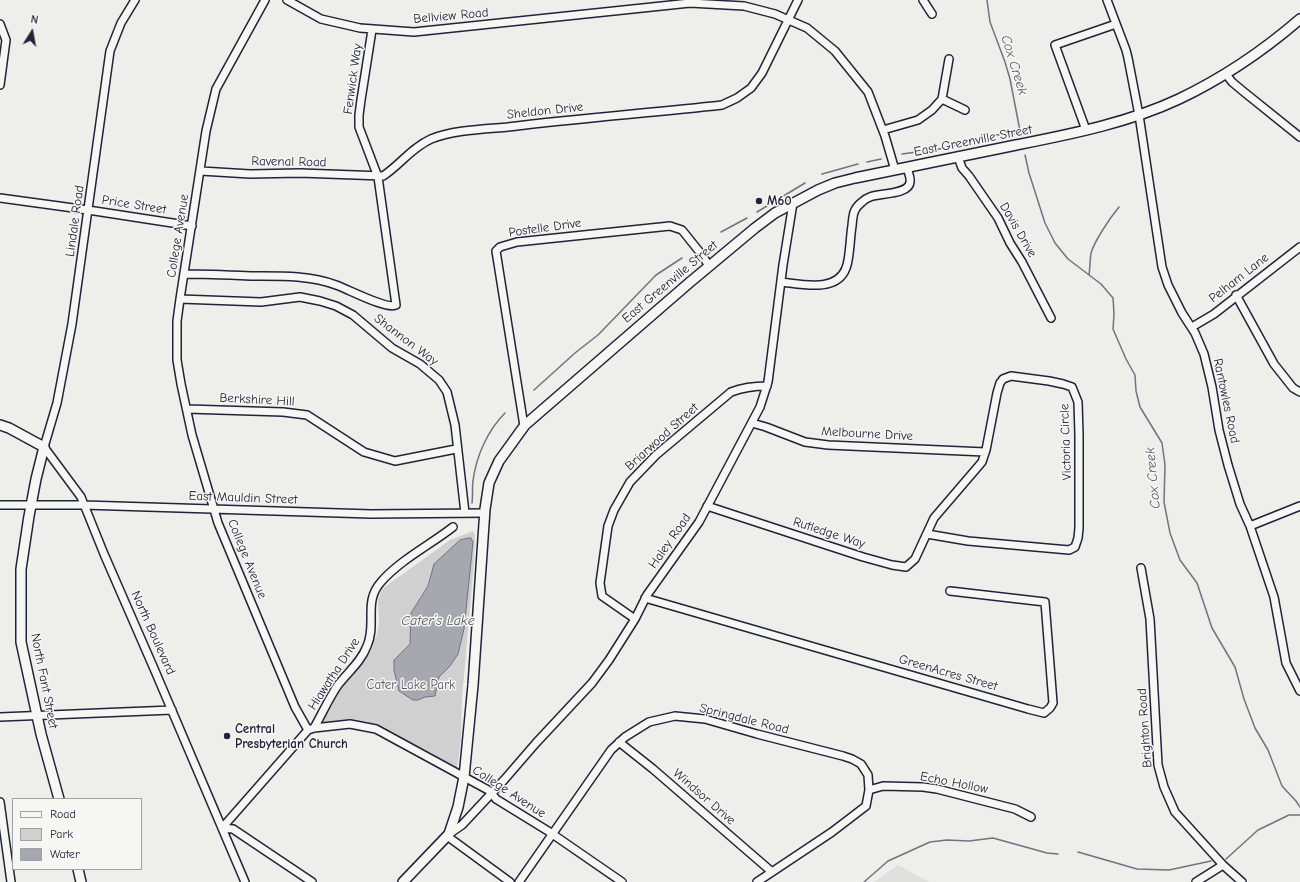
<!DOCTYPE html>
<html>
<head>
<meta charset="utf-8">
<style>
  body { margin:0 }
  #map { position:relative; width:1300px; height:882px; overflow:hidden; background:#eeeeeb; font-family:"Comic Neue",sans-serif }
  canvas { display:block }
  .legend { position:absolute; left:12px; top:798px; width:130px; height:72px; box-sizing:border-box; background:#f6f6f2; border:1px solid #a1a1a9; margin:0; padding:5px 7px; list-style:none; font-size:12px; color:#22223b }
  .legend li { display:flex; align-items:center; gap:8px; height:20px }
  .legend b { width:20px; border:1px solid #a1a1a9 }
  .north { position:absolute; left:12px; top:12px; width:40px; height:40px; -webkit-text-stroke:3px #f6f6f2; paint-order:stroke; rotate:11deg; font-size:11px; font-weight:700; line-height:16px; text-align:center; color:#22223b }
  .north::after { content:''; display:block; margin:auto; width:14px; height:18px; background:#22223b; clip-path:polygon(50% 0,100% 100%,50% 72%,0 100%) }
</style>
</head>
<body>
<div id="map">
<canvas width="1300" height="882"></canvas>
<ul class="legend">
<li><b style="height:5px;background:#f6f6f2"></b>Road</li>
<li><b style="height:11px;background:#d0d0d1"></b>Park</li>
<li><b style="height:11px;background:#a7a7af"></b>Water</li>
</ul>
<div class="north">N</div>
</div>
<script>
const c = document.querySelector('canvas').getContext('2d');
c.lineJoin = 'round';
function fillPath(path, color) { c.fillStyle = color; c.fill(path, 'evenodd'); }
function trace(path, color, width, dash) { c.strokeStyle = color; c.lineWidth = width; c.lineCap = dash ? 'butt' : 'round'; c.setLineDash(dash || []); c.stroke(path); }
function write(font, color, halo, rows, align = 'center') {
  c.font = font + ' "Comic Neue",sans-serif'; c.lineWidth = 3; c.setLineDash([]); c.textBaseline = 'middle'; c.strokeStyle = halo; c.fillStyle = color; for (const [text, x, y, turn = 0] of rows) {
    c.save(); c.translate(x, y); c.rotate((+turn || 0) * Math.PI / 180); c.textAlign = isNaN(turn) ? turn : align; if (halo) c.strokeText(text, 0, 0); c.fillText(text, 0, 0); c.restore();
  }
}
const built = new Path2D(`
  M898,865L929,882H874Z`);
const green = new Path2D(`
  M473,531L475,535L474,563L462,698L461,739L457,769L383,730L323,724L320,721L337,693L371,651L377,634L379,623L378,600L382,589L450,540Z`);
const water = new Path2D(`
  M471,538L473,542L464,629L458,654L450,666L439,677L435,696L425,697L418,700H413L399,691L394,670V660L410,644L411,613L428,586L434,564L460,540Z`);
const stream = new Path2D(`
  M987,0L990,22L1005,62L1010,79L1021,136
  M902,154L939,149L996,135L1021,133
  M1025,155L1029,173L1045,223L1055,243L1068,259L1101,284L1113,298L1114,314L1113,329L1126,359L1135,375L1136,391L1140,407L1162,443L1165,465L1164,502L1170,533L1180,560L1197,583L1212,628L1235,667L1244,699L1255,728L1268,750L1282,786L1296,801L1300,807
  M867,162L881,159
  M822,174L858,164
  M757,212L805,183
  M721,232L747,218
  M1089,275C1090,268 1090,260 1091,253C1095,240 1110,218 1119,207
  M534,390L575,353L598,335L656,275L682,258
  M472,503C473,496 472,488 473,481C476,456 488,430 505,413
  M1078,852L1137,869L1169,870L1211,861
  M1226,859L1258,830L1289,815H1300
  M864,882L888,861L930,842L947,840L969,841L993,838L1047,853L1058,854`);
const minor = new Path2D(`
  M135,0L121,23L110,51L72,324L57,403L44,447L81,497L104,554L155,671L245,882
  M265,0L216,89L206,131L180,299L177,321V360L181,384L192,435L218,523L295,707L308,730
  M287,0L321,19L360,28L414,32L690,3L744,6L775,14L807,28L835,51L868,92L885,136L895,170
  M923,0L932,14
  M1107,0L1126,50L1128,58L1139,115L1162,267L1168,285L1182,313L1195,333L1204,354L1212,387L1219,430L1228,465L1240,504L1250,526L1274,597L1286,663L1300,691
  M0,24L6,40L0,85
  M1226,74L1232,82L1244,92L1300,137
  M942,99L965,110
  M883,130L918,120L932,110L942,99L949,59
  M1086,130L1055,45L1116,24
  M958,157L962,168L969,176L998,218L1010,243L1022,262L1051,318
  M201,171L250,174L300,173L383,176C400,165 411,148 431,139C452,130 485,129 508,127C579,118 651,113 722,105L737,98L751,88L762,73L798,0
  M0,198L88,210L192,226
  M184,274C206,274 229,275 251,276C280,276 309,275 336,285C348,289 387,310 396,305L378,177L359,127V115L361,100L372,30
  M781,282C801,284 837,293 846,268C850,259 850,237 852,226C853,215 853,209 862,202C864,200 867,198 870,197C879,193 909,195 910,182C911,178 908,172 907,167
  M1236,295L1274,364L1293,388L1300,392
  M180,299L261,302L300,297L320,301L336,306L353,315L392,348L420,364L439,380L447,392L455,425L465,513
  M1192,327L1214,314L1300,247
  M187,409L283,412L307,415L364,452L395,461L456,449
  M752,423L766,427L805,442L828,445L985,452
  M524,426L496,251L500,247L517,242L670,226L682,230L702,255L709,266
  M0,505H84L371,514L485,513
  M707,506L863,557L892,565L906,567L915,559L934,518L982,462L986,450L997,393L1000,383L1003,379L1011,376L1049,381L1063,384L1072,387L1078,402L1079,435V528L1078,538L1075,547L1069,550L968,541L927,534
  M1250,526L1300,506
  M1141,568L1150,619L1158,765L1164,787L1175,812L1223,865L1242,882
  M645,598L1028,709L1044,713L1050,708L1053,703L1045,602L950,591
  M635,619L602,596L600,583L608,526L614,510L630,482L656,455L731,392C744,387 754,386 767,386
  M0,717L172,710
  M314,728C322,714 329,698 338,685C348,672 361,662 367,646C377,624 363,602 381,582C400,560 430,545 453,527
  M308,730L314,728L350,724L376,729L490,791L496,799L548,831L622,882
  M619,742L653,769L772,872
  M869,790L883,786L923,787L937,789L1015,809L1031,817
  M0,802L11,882
  M222,828L308,730
  M222,828L233,829L312,882
  M449,834L462,825L504,780L536,743L592,683L609,660L635,619L647,595L699,522L760,407L768,382L783,265L793,203
  M447,836L510,882
  M519,882L611,750L625,737L649,722L675,716L705,719L757,734L843,756L852,759L861,764L868,775L869,790L866,806L832,832L757,882
  M1196,882L1223,865`);
const major = new Path2D(`
  M0,425L9,428L44,447L36,479L29,516L21,569V642L41,734L59,799
  M78,869L81,882
  M403,882L449,834L458,807L464,777L473,685L485,509L489,483L499,461L525,425L689,283L755,228L775,213L818,190L835,183L855,178C908,167 962,156 1016,145C1071,134 1128,123 1179,99C1223,78 1263,51 1300,19`);
const markers = [
  [759,201,4,"#22223b"],
  [227,736,4,"#22223b"]
];
const streetNames = [
  ["Bellview Road",451,16,-5],
  ["Fenwick Way",353,79,-82],
  ["Sheldon Drive",545,111,-6],
  ["East Greenville Street",973,141,-11],
  ["Ravenal Road",289,162,1],
  ["Price Street",134,205,9],
  ["Lindale Road",75,221,-82],
  ["Postelle Drive",545,228,-8],
  ["Davis Drive",1018,230,60],
  ["College Avenue",178,236,-81],
  ["Pelham Lane",1239,278,-38],
  ["East Greenville Street",670,282,-40],
  ["Shannon Way",406,340,37],
  ["Berkshire Hill",257,400,3],
  ["Rantowles Road",1226,401,78],
  ["Melbourne Drive",867,434,3],
  ["Briarwood Street",662,437,-42],
  ["Victoria Circle",1066,442,-92],
  ["East Mauldin Street",243,498,2],
  ["Rutledge Way",829,533,18],
  ["Haley Road",670,541,-55],
  ["College Avenue",247,559,68],
  ["North Boulevard",153,633,66],
  ["GreenAcres Street",948,673,16],
  ["Hiawatha Drive",334,674,-57],
  ["North Fant Street",44,681,79],
  ["Springdale Road",744,719,14],
  ["Brighton Road",1145,728,-94],
  ["Echo Hollow",954,783,11],
  ["College Avenue",509,792,33],
  ["Windsor Drive",704,797,41]
];
const poiNames = [
  ["M60",767,201],
  ["Central",235,729],
  ["Presbyterian Church",235,744]
];
const parkNames = [
  ["Cater Lake Park",411,685]
];
const waterNames = [
  ["Cox Creek",1014,65,73],
  ["Cox Creek",1153,478,-95],
  ["Cater’s Lake",438,621]
];
fillPath(built, '#dfdfde');
fillPath(green, '#d0d0d1');
fillPath(water, '#a7a7af');
trace(water, '#727281', 1);
trace(stream, '#727281', 1.5);
trace(minor, '#22223b', 10);
trace(major, '#22223b', 12);
trace(minor, '#f6f6f2', 7);
trace(major, '#f6f6f2', 9);
for (const [x, y, r, color] of markers) { const dot = new Path2D(); dot.arc(x, y, r, 0, 2 * Math.PI); c.fillStyle = color; c.fill(dot); trace(dot, '#f6f6f2', 1.5); }
write('13px', '#22223b', '#f6f6f2', streetNames);
write('bold 13px', '#22223b', '#f6f6f2', poiNames, 'left');
write('13px', '#565668', '#f6f6f2', parkNames);
write('italic 14px', '#575769', '#f6f6f2', waterNames);
</script>
</body>
</html>
